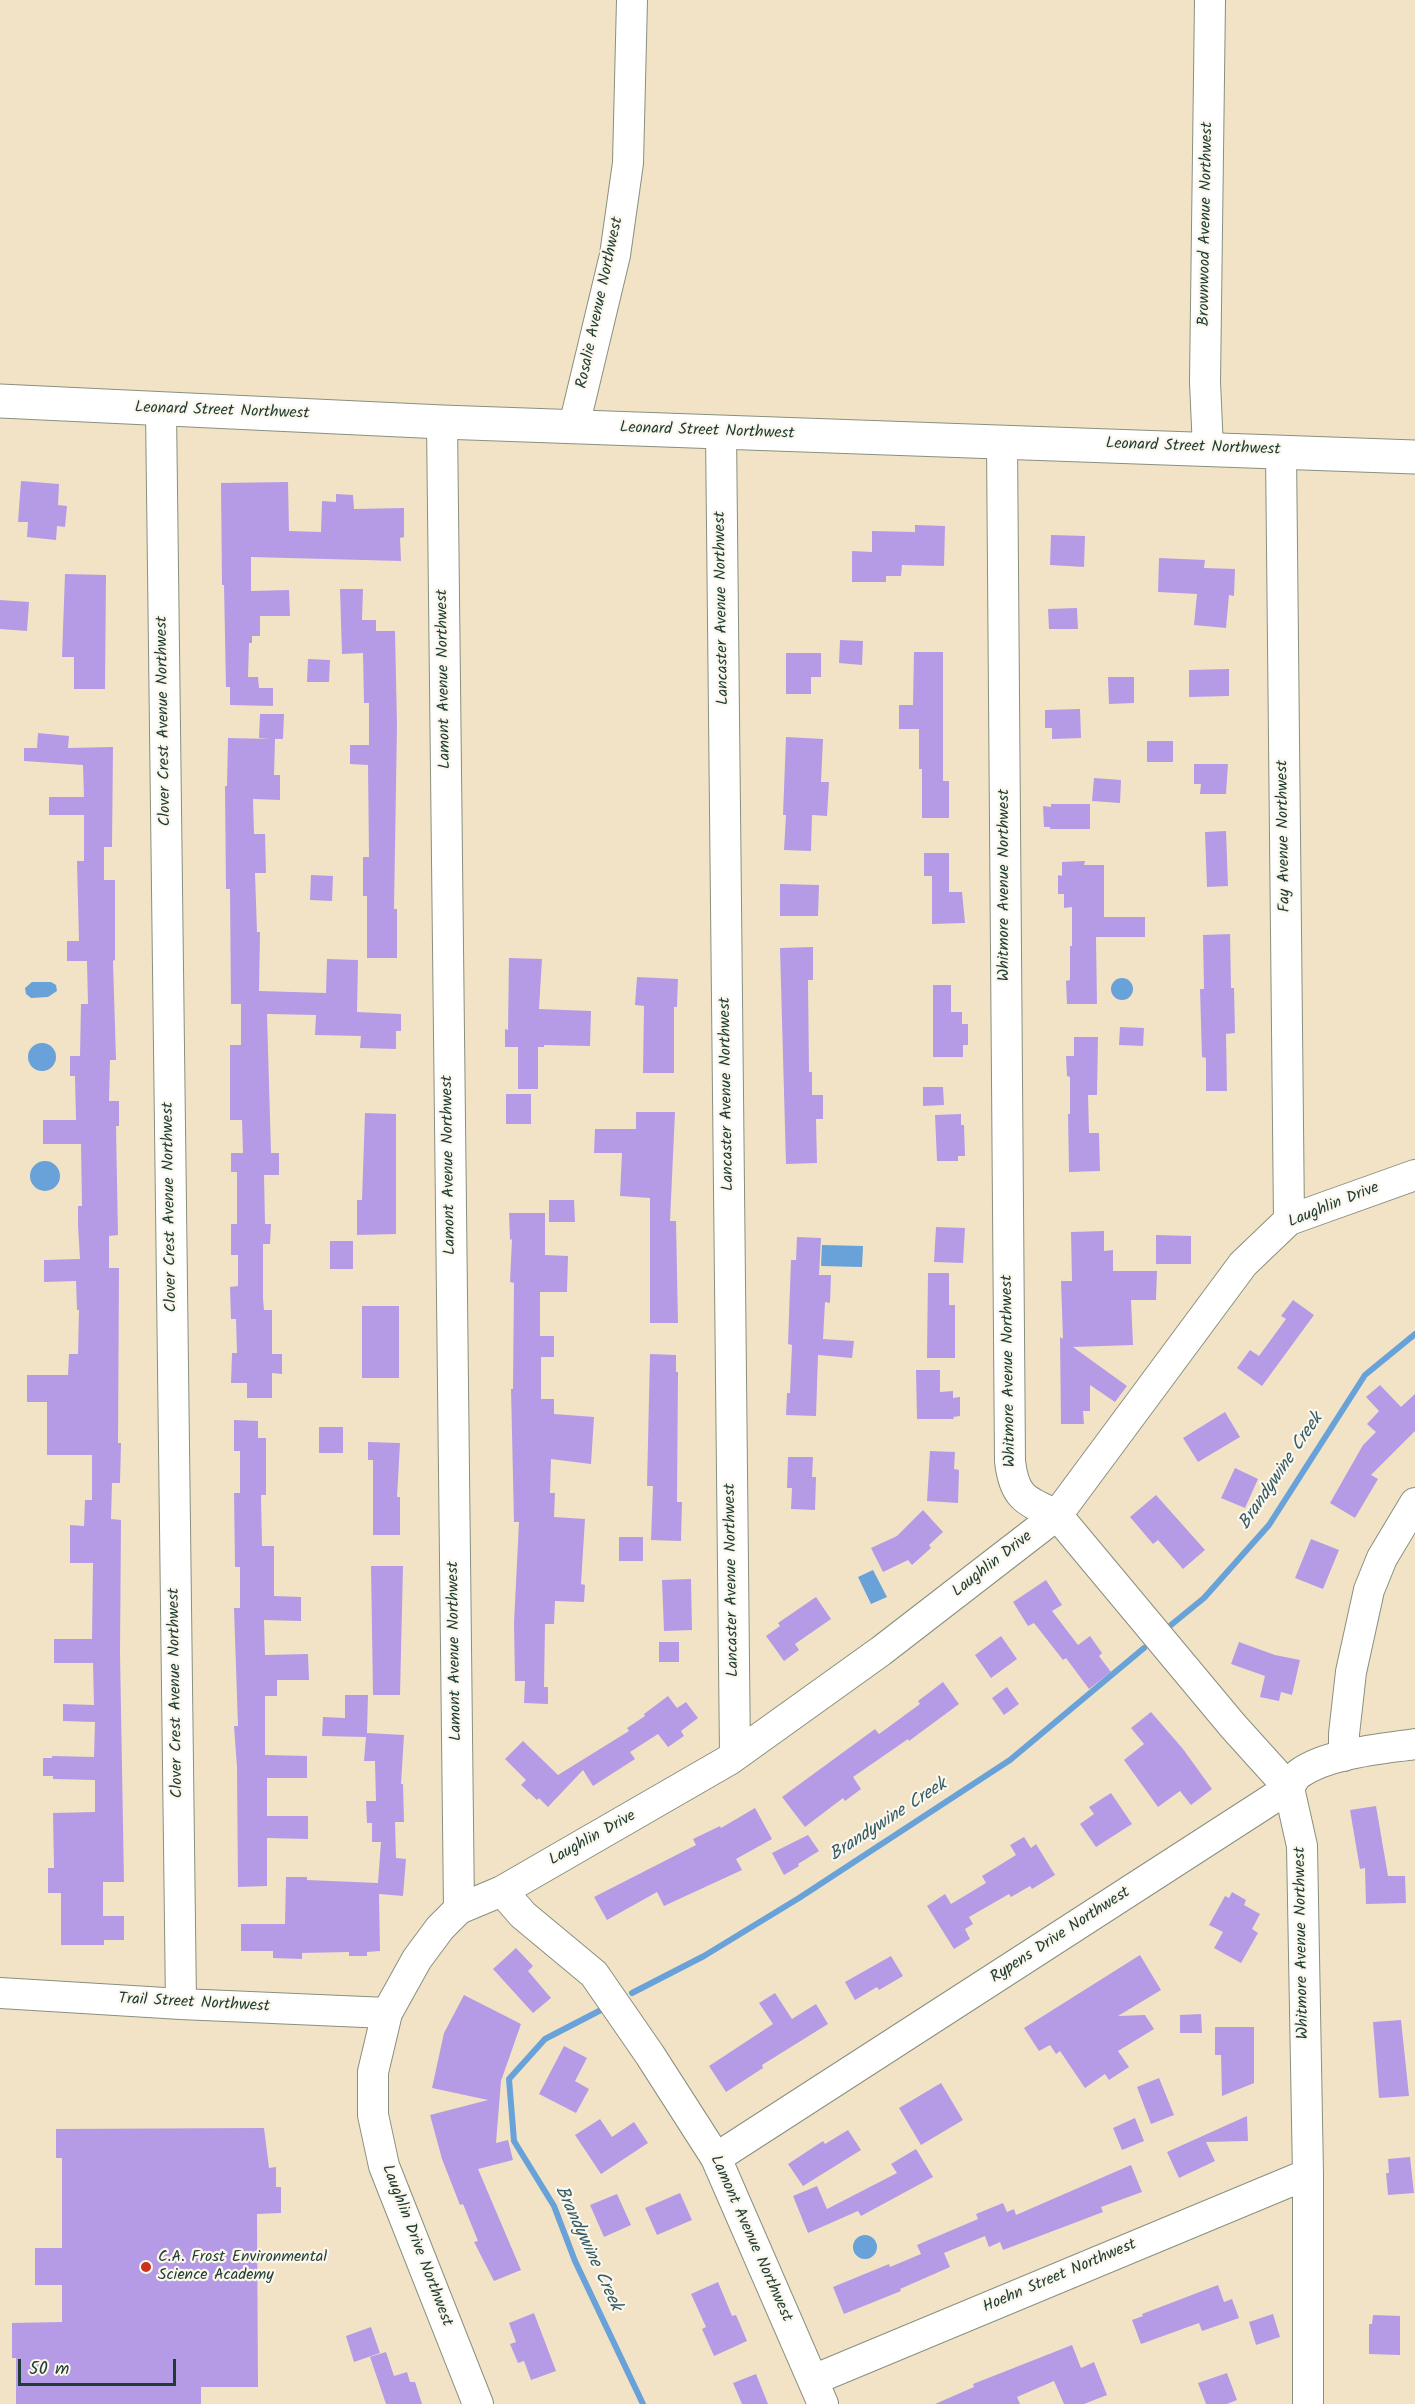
<!DOCTYPE html>
<html>
<head>
<meta charset="utf-8">
<style>
  body { margin:0 }
  #map { position:relative; width:1415px; height:2404px; overflow:hidden; background:#f2e3c7; font-family:Kalam,sans-serif }
  canvas { display:block }
  .scale { position:absolute; left:18px; top:2359px; width:158px; height:27px; box-sizing:border-box; border:3px solid #1f3d34; border-top:0; padding-left:8px; font-size:18px; line-height:21px; white-space:nowrap; color:#1f3d34; -webkit-text-stroke:4px #fbf7ec; paint-order:stroke }
</style>
</head>
<body>
<div id="map">
<canvas width="1415" height="2404"></canvas>
<div class="scale">50 m</div>
</div>
<script>
const c = document.querySelector('canvas').getContext('2d');
c.lineJoin = 'round';
function fillPath(path, color) { c.fillStyle = color; c.fill(path, 'evenodd'); }
function trace(path, color, width, dash) { c.strokeStyle = color; c.lineWidth = width; c.lineCap = dash ? 'butt' : 'round'; c.setLineDash(dash || []); c.stroke(path); }
function write(font, color, halo, rows, align = 'center') {
  c.font = font + ' Kalam,sans-serif'; c.lineWidth = 4.5; c.setLineDash([]); c.textBaseline = 'middle'; c.strokeStyle = halo; c.fillStyle = color; for (const [text, x, y, turn = 0] of rows) {
    c.save(); c.translate(x, y); c.rotate((+turn || 0) * Math.PI / 180); c.textAlign = isNaN(turn) ? turn : align; if (halo) c.strokeText(text, 0, 0); c.fillText(text, 0, 0); c.restore();
  }
}
const water = new Path2D(`
  M1111 989a11 11 0 1 1 22 0a11 11 0 1 1-22 0Z
  M32,982H51L56,985L57,991L48,997L31,998L26,994L25,988Z
  M28 1057a14 14 0 1 1 28 0a14 14 0 1 1-28 0Z
  M30 1176a15 15 0 1 1 30 0a15 15 0 1 1-30 0Z
  M822,1245L863,1246L862,1267L821,1266Z
  M873,1570L887,1597L871,1604L858,1577Z
  M853 2247a12 12 0 1 1 24 0a12 12 0 1 1-24 0Z`);
const stream = new Path2D(`
  M1171,1625L1204,1598L1269,1525L1365,1375L1415,1334
  M632,1993L704,1956L799,1898L1010,1760L1144,1648
  M601,2010L545,2039L509,2079L514,2141L554,2206L575,2261L643,2404`);
const building = new Path2D(`
  M21,481L59,484L58,505L67,506L65,527L57,526L56,540L27,537L28,522H18Z
  M288,482L289,531L321,532L322,501L336,502V494L353,495L354,509L404,508V537L400,538L401,561L251,557V591L289,590L290,616H260V636H252V643H249L248,677H258L259,688H273V706L230,705V687H226L224,585H222L221,483Z
  M915,525L945,526L944,566L902,565L901,576H886V582H852V551L872,552V531L915,532Z
  M1051,535L1085,536L1084,567L1050,565Z
  M1159,558L1205,560L1204,568L1235,569L1234,596L1229,595L1226,628L1194,625L1197,594L1158,592Z
  M65,574L106,575L105,689H74V657H62Z
  M340,589H363L362,620H376V631H395L397,725L394,909H397V958H367V896H363V857H369L368,765L350,764V745H369V703H364L363,653L342,654Z
  M0,600L29,602L27,631L0,629Z
  M1077,608L1078,629H1049L1048,609Z
  M840,640L863,641L862,665L839,663Z
  M914,652H943V781H949V818H922V769H919V729H899V705H913Z
  M786,653H821V677H811V694H786Z
  M308,659L330,660L329,682H307Z
  M1229,669V696L1189,697V670Z
  M1108,677H1134V703L1109,704Z
  M1080,709L1081,738L1052,739V728H1045V710Z
  M260,714H284L283,739H275L274,775H280V800L253,799L254,834H265L266,873H255L257,932H260L259,991L326,993L327,959L358,960L357,1012L401,1014V1031H396V1049L360,1048L361,1036L315,1035L316,1015L267,1014L271,1153H279V1175H264L265,1224H271L270,1244H263V1299L264,1310H272V1354H282V1374L272,1373V1398H247V1383H231L232,1353H237L236,1319H231L230,1287L238,1286V1255H231V1224H237V1172H231V1153H243L242,1120H230V1045H241V1004H231L230,889H226L225,786H227L228,738L270,739L259,738Z
  M38,733L69,736L68,748L113,747L112,847H104V880H115V960L113,961L116,1060H110L109,1101H119V1126H116L118,1235L109,1236V1268H119L118,1443H121L120,1483H112L111,1519L121,1520L120,1653L124,1882H103V1916H124V1940H104V1945H61V1893H48V1868H54L53,1813L95,1812V1780L53,1779V1776H43V1758H52V1756L94,1757L95,1722L63,1721V1704L94,1705L93,1663H54V1639H92L93,1563H70V1525L84,1526L85,1500H92V1455H47V1402H27V1375H68L69,1354H78L79,1310H77L76,1281L44,1282V1260L80,1259L78,1226V1206H82L81,1144H43V1120H76L75,1076H70V1056H80L81,1004H88L87,961H67V941H79L77,861H84V815H49V797H84L83,765L24,761V748H37Z
  M786,737L823,739L821,782H829L827,816L812,815L811,851L784,850L786,815H783Z
  M1147,741H1173V762H1147Z
  M1194,764H1228L1226,794H1200L1201,784H1194Z
  M1094,778L1121,780L1120,803L1092,801Z
  M1051,804H1090V829H1050V827H1044L1043,806L1051,807Z
  M1226,831L1228,886L1207,887L1205,832Z
  M924,853H949V892H962L965,923L932,924V876H924Z
  M1085,861L1084,865H1104V917H1145V937H1096L1097,1004H1067L1066,981L1070,980V946H1072V907L1064,908V894H1058V875L1062,876V862Z
  M311,875L333,876L332,901L310,900Z
  M780,884L819,885L818,916H780Z
  M1230,934L1231,988H1234L1235,1033L1226,1034L1227,1091H1206V1058L1202,1057L1200,989H1204L1203,935Z
  M813,947V980H808L809,1072H812V1095H823V1119H816L817,1163L786,1164L780,948Z
  M509,958L542,959L539,1009L591,1011L590,1046L544,1045V1047H538V1089H518V1047H505V1029L508,1030Z
  M637,977L678,979L677,1007H674V1073H643L644,1006L635,1005Z
  M933,985H951V1012H962V1024H968V1045H963V1057H933Z
  M1120,1027L1144,1028L1143,1046L1119,1045Z
  M1074,1037H1098L1097,1095H1088L1089,1133H1099L1100,1171L1069,1172L1068,1114H1070V1077L1067,1076L1066,1056H1074Z
  M923,1087H943L944,1105L923,1106Z
  M506,1094H531V1124H506Z
  M636,1112H675L670,1221H676L678,1323H650V1198L620,1196L622,1153H594L595,1129H636Z
  M365,1113L396,1114V1234L357,1235V1200H362Z
  M961,1114V1125H964L965,1156H958V1161H937L935,1115Z
  M549,1200H574L575,1222H549Z
  M509,1213H545V1255L568,1256L567,1292H540V1336H554V1357H541V1399H554V1414L594,1417L591,1464L551,1459L550,1493H555L554,1517L585,1519L581,1584L585,1585L584,1602L555,1601L554,1624H545L544,1687H548V1704L524,1703L525,1681H515L514,1623L519,1522H514L511,1389H513L514,1283L510,1282L512,1239L510,1240Z
  M936,1227L965,1228L963,1263L934,1262Z
  M1104,1231V1251L1113,1250V1271H1157L1156,1300H1131L1133,1345L1073,1347L1127,1386L1115,1402L1090,1385V1411H1083L1084,1424H1061L1060,1337L1063,1339L1061,1281H1072L1071,1232Z
  M1156,1235L1191,1236V1264H1156Z
  M797,1237L821,1238L819,1275H831L830,1303L825,1302L823,1339L854,1341L852,1358L818,1355L816,1416L786,1415L787,1393H790L792,1345L788,1344L791,1260H796Z
  M330,1241H353V1269H330Z
  M928,1273H949V1305H955V1358H927Z
  M1293,1300L1314,1315L1262,1386L1237,1368L1250,1350L1259,1356L1286,1319L1281,1316Z
  M362,1306H399V1378H362Z
  M650,1354L676,1355V1372H678L677,1502H682L681,1541L651,1540L653,1486H647Z
  M916,1370H940V1392L953,1391V1398L960,1397V1416L953,1417L954,1419H917Z
  M1380,1385L1401,1407L1415,1394V1431L1371,1475L1378,1479L1355,1518L1330,1503L1363,1445L1376,1432L1367,1424L1379,1411L1366,1397Z
  M1225,1412L1240,1437L1198,1462L1183,1438Z
  M234,1420L258,1421V1438H266V1495H261L262,1546H274V1596L301,1597V1621L264,1620L265,1655L308,1654L309,1680H277V1696H265V1755L307,1756V1778H267V1816H308V1839L267,1838V1886L238,1887L237,1767L234,1726H238L234,1608H240V1567H235L234,1493H240V1451H234Z
  M319,1427H343V1453H319Z
  M368,1442L400,1443L397,1497H400V1535H373V1460H368Z
  M930,1451L955,1452L954,1469L959,1470L958,1503L927,1501Z
  M788,1457H813L812,1477H816L815,1510L791,1509L792,1488H787Z
  M1235,1468L1258,1479L1245,1508L1221,1498Z
  M1156,1495L1205,1550L1183,1569L1158,1540L1153,1544L1130,1517Z
  M923,1510L943,1532L929,1545L931,1548L912,1565L908,1560L883,1572L871,1548L897,1536Z
  M619,1537H643V1561H619Z
  M1311,1539L1339,1550L1323,1589L1295,1578Z
  M371,1566H403L400,1695H373Z
  M691,1579L692,1630L664,1631L662,1580Z
  M1046,1580L1062,1605L1052,1611L1078,1645L1090,1636L1102,1653L1099,1656L1111,1672L1089,1689L1066,1658L1063,1660L1034,1623L1028,1626L1013,1602Z
  M816,1597L831,1619L795,1644L799,1650L784,1661L766,1636L780,1626L778,1623Z
  M1001,1636L1017,1659L991,1678L975,1655Z
  M659,1642H679V1662H659Z
  M1239,1642L1275,1655L1300,1660L1292,1695L1281,1692L1279,1701L1260,1697L1265,1676L1231,1664Z
  M943,1682L959,1704L909,1741L908,1739L853,1777L861,1789L845,1801L843,1798L805,1827L782,1797L875,1729L879,1734L920,1704L918,1701Z
  M1007,1687L1019,1704L1004,1715L992,1698Z
  M345,1695H368L367,1733L404,1735L401,1784H403L404,1822H395L396,1858L406,1859L403,1896L379,1894L380,1951L367,1952V1956H349V1952L302,1953V1959L273,1958V1951H241V1924H285L286,1877H307V1880L378,1883L381,1842H372V1823H367L366,1801H376L375,1761H364L366,1737L322,1736L323,1717L345,1718Z
  M668,1696L677,1708L686,1702L698,1718L681,1731L684,1736L668,1747L658,1734L630,1752L635,1759L593,1786L583,1770L548,1807L539,1798L537,1800L521,1785L526,1780L505,1759L523,1741L558,1775L629,1731L627,1728L645,1716L644,1714Z
  M1151,1712L1183,1749L1212,1789L1191,1805L1180,1791L1158,1807L1124,1760L1144,1744L1131,1728Z
  M1111,1793L1132,1824L1096,1847L1080,1824L1094,1814L1089,1807Z
  M1376,1806L1388,1876H1405L1406,1903L1366,1904L1365,1868L1360,1869L1350,1810Z
  M755,1808L772,1839L736,1859L742,1870L664,1906L657,1892L607,1920L594,1897L696,1845L693,1839L720,1826L721,1828Z
  M808,1835L819,1851L798,1864L799,1866L784,1875L772,1853Z
  M1024,1837L1031,1848L1036,1844L1055,1875L1032,1889L1030,1886L1011,1897L1009,1894L969,1917L973,1924L965,1929L970,1939L954,1949L927,1906L945,1894L951,1904L986,1883L982,1876L1016,1855L1010,1845Z
  M1232,1892L1246,1900L1244,1905L1260,1914L1252,1929L1258,1933L1241,1963L1214,1948L1223,1932L1209,1925L1225,1896L1229,1898Z
  M516,1948L533,1966L528,1971L551,1998L533,2013L493,1969Z
  M1140,1955L1161,1990L1118,2016L1145,2015L1154,2029L1118,2051L1129,2067L1109,2080L1105,2074L1085,2088L1060,2051L1056,2054L1050,2045L1039,2051L1024,2028Z
  M891,1956L903,1976L879,1990L877,1987L855,2000L845,1982Z
  M775,1993L792,2019L816,2004L828,2024L762,2065L763,2068L726,2092L709,2066L773,2024L759,2003Z
  M464,1995L521,2024L501,2081L496,2143L508,2140L513,2160L478,2169L521,2270L494,2281L474,2242L478,2241L463,2204L460,2205L442,2159L430,2115L488,2100L432,2088L444,2033Z
  M1201,2014L1202,2033H1180V2015Z
  M1401,2020L1409,2096L1379,2098L1373,2022Z
  M1215,2027H1254V2083L1222,2096L1221,2055H1215Z
  M564,2046L587,2058L575,2081L589,2089L576,2113L539,2094Z
  M1159,2078L1174,2115L1151,2124L1137,2087Z
  M941,2083L963,2120L921,2145L899,2108Z
  M1247,2116L1248,2141L1206,2142L1215,2161L1179,2178L1167,2152Z
  M1135,2118L1144,2141L1122,2150L1113,2128Z
  M600,2119L612,2137L634,2122L648,2143L601,2174L575,2135Z
  M264,2128L269,2168L276,2167V2187H281V2213L257,2214L258,2387H201V2404H16V2358H12V2323L62,2322V2285H35V2248H62V2158H56V2129Z
  M848,2130L861,2150L803,2186L788,2164L823,2141L825,2144Z
  M916,2149L933,2177L861,2216L858,2211L808,2233L793,2196L817,2186L827,2209L897,2173L891,2164Z
  M1410,2157L1414,2193L1388,2195L1386,2173H1389L1388,2159Z
  M1131,2165L1142,2192L1101,2207L1103,2212L1003,2250L1000,2242L989,2247L985,2236L944,2253L950,2267L900,2289L901,2291L844,2314L833,2287L889,2264L890,2267L921,2254L917,2245L978,2219L976,2214L1003,2203L1007,2212L1014,2209L1016,2215Z
  M680,2193L692,2220L657,2235L645,2208Z
  M617,2194L631,2225L604,2237L590,2205Z
  M718,2282L732,2316L736,2315L747,2341L714,2356L702,2329L706,2327L691,2294Z
  M1218,2285L1224,2302L1232,2299L1239,2318L1202,2331L1199,2323L1141,2344L1132,2320L1143,2316L1142,2314Z
  M534,2313L556,2371L531,2380L524,2361L518,2363L510,2344L516,2342L509,2323Z
  M1273,2314L1280,2337L1256,2345L1249,2322Z
  M1373,2315L1400,2316V2355L1369,2354V2324H1372Z
  M371,2327L380,2353L354,2362L346,2336Z
  M1072,2345L1081,2368L1094,2362L1107,2395L1084,2404H1064L1054,2381L1017,2397L1020,2404H935L974,2387L973,2384Z
  M386,2352L394,2376L407,2372L410,2382H415L422,2404H386L370,2357Z
  M1227,2373L1237,2400L1227,2404H1206L1198,2383Z
  M756,2374L768,2404H742L733,2383Z`);
const minor = new Path2D(`
  M161,410L181,2004
  M442,422L459,1909
  M574,426L615,255L628,163L632,0
  M721,432L735,1755
  M1002,442L1010,1461C1014,1498 1026,1501 1057,1515L1233,1726L1289,1788L1302,1846L1308,2174V2404
  M1208,449L1205,382L1210,0
  M1281,451L1289,1220
  M1344,1756V1734L1351,1672L1369,1590L1382,1558L1415,1503
  M502,1891L523,1915L594,1974L650,2055L716,2158L823,2404
  M0,1993L181,2004L387,2013
  M716,2158L1289,1788C1292,1783 1295,1776 1300,1773C1329,1753 1381,1749 1415,1744
  M813,2380L1308,2174
  M478,2404L384,2166L373,2115V2072L387,2013L417,1959L440,1928L459,1909L502,1891L729,1760L881,1651L1057,1515L1243,1264L1289,1220L1415,1175`);
const major = new Path2D(`
  M0,401L442,422L1415,457`);
const markers = [
  [146,2267,6,"#c8321e"]
];
const streetNames = [
  ["Brownwood Avenue Northwest",1207,224,-89],
  ["Rosalie Avenue Northwest",601,303,-78],
  ["Leonard Street Northwest",222,412,2],
  ["Leonard Street Northwest",707,432,2],
  ["Leonard Street Northwest",1193,448,2],
  ["Lancaster Avenue Northwest",723,608,-91],
  ["Lamont Avenue Northwest",445,679,-91],
  ["Clover Crest Avenue Northwest",165,721,-91],
  ["Fay Avenue Northwest",1285,836,-91],
  ["Whitmore Avenue Northwest",1005,885,-90],
  ["Lancaster Avenue Northwest",728,1094,-91],
  ["Lamont Avenue Northwest",450,1165,-91],
  ["Laughlin Drive",1334,1206,-22],
  ["Clover Crest Avenue Northwest",171,1207,-91],
  ["Whitmore Avenue Northwest",1010,1371,-91],
  ["Laughlin Drive",993,1565,-38],
  ["Lancaster Avenue Northwest",733,1580,-91],
  ["Lamont Avenue Northwest",456,1651,-91],
  ["Clover Crest Avenue Northwest",177,1693,-91],
  ["Laughlin Drive",593,1839,-29],
  ["Rypens Drive Northwest",1061,1936,-33],
  ["Whitmore Avenue Northwest",1303,1943,-91],
  ["Trail Street Northwest",194,2004,3],
  ["Lamont Avenue Northwest",750,2239,66],
  ["Laughlin Drive Northwest",416,2246,69],
  ["Hoehn Street Northwest",1060,2277,-23]
];
const poiNames = [
  ["C.A. Frost Environmental",158,2258],
  ["Science Academy",158,2276]
];
const waterNames = [
  ["Brandywine Creek",1282,1472,-56],
  ["Brandywine Creek",889,1821,-33],
  ["Brandywine Creek",587,2249,65]
];
fillPath(water, '#68a2d8');
trace(stream, '#68a2d8', 6);
fillPath(building, '#b59be5');
trace(minor, '#88907e', 32);
trace(major, '#88907e', 35);
trace(minor, '#fff', 30);
trace(major, '#fff', 33);
for (const [x, y, r, color] of markers) { const dot = new Path2D(); dot.arc(x, y, r, 0, 2 * Math.PI); c.fillStyle = color; c.fill(dot); trace(dot, '#fbf7ec', 2); }
write('16px', '#1f3d34', '#fbf7ec', streetNames);
write('16px', '#1f3d34', '#fbf7ec', poiNames, 'left');
write('italic 18px', '#355b65', '#fbf7ec', waterNames);
</script>
</body>
</html>
